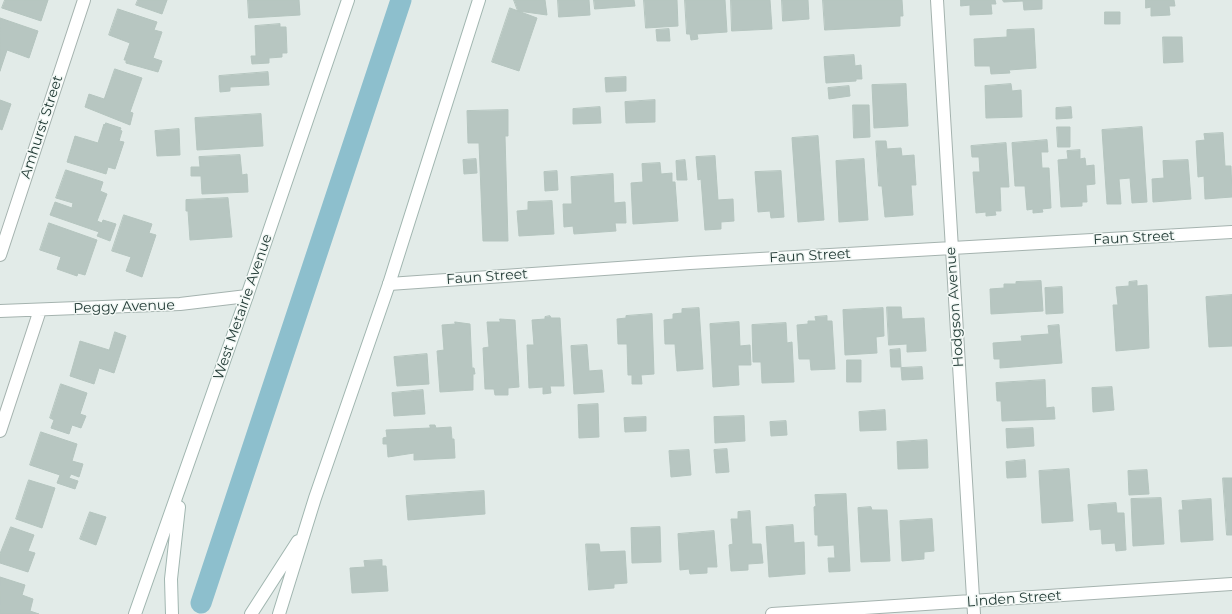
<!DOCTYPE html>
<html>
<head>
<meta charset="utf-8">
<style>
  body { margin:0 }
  canvas { display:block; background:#e2ebe8 }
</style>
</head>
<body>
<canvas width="1232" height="614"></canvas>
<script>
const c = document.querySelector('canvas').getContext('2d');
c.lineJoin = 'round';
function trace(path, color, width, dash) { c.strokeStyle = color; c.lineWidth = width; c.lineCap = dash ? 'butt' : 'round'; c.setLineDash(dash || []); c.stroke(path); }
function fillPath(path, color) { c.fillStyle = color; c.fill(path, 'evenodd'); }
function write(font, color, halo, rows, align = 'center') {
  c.font = font + ' Montserrat,sans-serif'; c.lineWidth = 3; c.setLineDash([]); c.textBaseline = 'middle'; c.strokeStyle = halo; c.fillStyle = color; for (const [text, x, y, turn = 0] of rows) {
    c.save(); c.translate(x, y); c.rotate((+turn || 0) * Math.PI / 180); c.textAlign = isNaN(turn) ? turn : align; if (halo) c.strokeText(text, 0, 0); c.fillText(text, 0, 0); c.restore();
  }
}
const canal = new Path2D(`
  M201,603L401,0`);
const building = new Path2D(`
  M5,0H48L41,21L2,8Z
  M138,0H167L162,14L136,5Z
  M248,0H299L300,15L249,18Z
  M514,0H545L547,15L518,11Z
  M558,0H589L590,15L559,17Z
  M594,0H634L635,6L595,9Z
  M644,0H677L678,26L646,28Z
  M685,0H725L727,32L697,34L698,39L691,40L690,34H687Z
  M731,0H770L772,29L732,31Z
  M782,0H808L809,19L783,21Z
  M823,0H902L903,16H900V26L825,30Z
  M961,0H995L996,4H991L992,14L970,15V5L961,6Z
  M1003,0H1042V9L1024,10L1023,1L1004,2Z
  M1146,0H1174L1175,6H1169L1170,15L1151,16V7L1146,8Z
  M510,8L537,18L519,71L492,62Z
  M118,9L157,22L154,30L162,32L153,58L162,61L158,72L126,63V60H124L130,43L109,35Z
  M1105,12H1120V24H1105Z
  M0,18L38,31L29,58L7,50L0,71Z
  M280,24V27H286L287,53H282V57L269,58V63L252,64L251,56H256L255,26Z
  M669,29L670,41H657L656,30Z
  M1034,29L1036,68L1009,70L1010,73L991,74L990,66H975L974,39L1007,37V30Z
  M1163,37H1182L1183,62L1164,63Z
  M854,55L855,66L861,65L862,79H856V81L826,83L824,57Z
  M115,69L142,78L130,112L133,113L130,125L85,107L89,94L104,99Z
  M268,72L269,85L230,87V91L220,92L219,76Z
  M626,77V91L606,92L605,78Z
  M906,84L908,126L874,128L872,85Z
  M1011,84L1012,91L1021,90L1022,117L986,118L985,86Z
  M849,86L850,96L829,99L828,88Z
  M0,100L11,104L2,130L0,129Z
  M655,100V122L626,123L625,102Z
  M853,105H869L870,137L854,138Z
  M600,107L601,123L573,124V109Z
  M1071,107L1072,118L1056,119V108Z
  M508,110V136H505L508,241H483L479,143H468L467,111Z
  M261,114L263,146L197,150L195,118Z
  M106,123L121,128L120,130L122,131L119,141L124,142L115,169L108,167L106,174L67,162L75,136L98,143L104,124L105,125Z
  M1057,127H1070V147H1058Z
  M1142,127L1147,202L1132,203L1130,178L1119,179L1121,204H1107L1102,130Z
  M179,129L180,155L157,156L155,131Z
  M1223,133L1225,166H1231L1232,197L1205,199L1204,176L1198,177L1196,141L1205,140L1204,134Z
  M818,136L824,220L798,222L792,138Z
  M1047,140L1048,152H1041L1042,168H1049L1051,208L1042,209L1043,212L1033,213V209L1027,210L1025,186H1015L1012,143Z
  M876,141H886L887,149L901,148L902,156L914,155L916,185H911L913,215L885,217L882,186H879Z
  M1006,143L1009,187H1000L1001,211H995L996,215L986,216V212L976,213L973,172H980L979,157H972L971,146Z
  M1080,150V159L1085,158L1086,166L1094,165L1095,184L1086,185L1087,202H1082V206L1061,207L1058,160L1068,159L1067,151Z
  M240,155L242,175L247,174L248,192L202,194L201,176H191V167H200L199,157Z
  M715,156L718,200L733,199L734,221L721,222V229L705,230L701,179L698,180L696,157Z
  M476,159L477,173L464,174L463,160Z
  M864,159L868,220L839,222L836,161Z
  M685,160L687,180H677L676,161Z
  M1188,160L1191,199L1153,202L1152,179L1164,178L1163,161Z
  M660,163L661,174L672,173V182H675L678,221L633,224L631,183L643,182L642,164Z
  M66,170L103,182L100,191L107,194L97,221L102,223L103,220L116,224L110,241L97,236L99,232L50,215L55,202L72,208L73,203L56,198Z
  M557,171L558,190L545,191L544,172Z
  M781,171L784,217L771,218L770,211L758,212L755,172Z
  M613,174L614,203L625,202L626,223H615L616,231L574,234L573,226L564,227L563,204H572L571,177Z
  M228,198L232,237L190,240L188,211H186V200Z
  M552,201L554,234L519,236L517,211L528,210V202Z
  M124,215L152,224L149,233L156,235L142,277L126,271L131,257L112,251Z
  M49,223L97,240L85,275L78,273L77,276L57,269L61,257L40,250Z
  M1041,281L1043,311L991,314L990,289L1004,288V284H1016V282Z
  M1137,281V286L1147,285L1149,348L1116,351L1113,305H1118L1116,287L1129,286V282Z
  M1062,287L1063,313L1046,314L1045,288Z
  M1232,295V346L1209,347L1206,297Z
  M887,307H901L902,319L924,318L926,351L907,352V344L889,345Z
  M699,308L703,369L677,371L675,344H665L664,320L673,319V314L682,313V309Z
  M883,308L884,336L876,337L877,353L845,355L843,310Z
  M652,314L654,374L641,375L642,384H632V375H628L627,344H618L617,319L626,318V316Z
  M550,316L551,318H560L564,386H550L551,393L543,394V387L529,388L527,345H534L532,320L545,319V317Z
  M827,316V321H832L835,369L811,370L810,359H799L797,325L808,324V321H816L815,317Z
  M500,319L515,320L519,387L508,388V395H495L494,389H485L483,348L489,347L487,322H500Z
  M455,322L470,324L472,368H474L475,374H473V390L440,392L437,351L444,350L442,325L455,324Z
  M739,322L740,346L750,345L751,365H738L739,385L713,387L710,324Z
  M786,323L787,343L792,342L794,382L762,383L761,362H753L752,325Z
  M1059,325L1062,363L1000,368V359H994L993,343L1022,341L1021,336L1049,334L1048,326Z
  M115,332L126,336L114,373L99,368L94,384L70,376L80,341L109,350Z
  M587,345L589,371L602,370L604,392L574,394L571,346Z
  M900,349L901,367H891L890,350Z
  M427,354L429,384L397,386L394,357Z
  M847,360H861V382H847Z
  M922,367L923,379L902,380L901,368Z
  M1045,380L1046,408L1054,407L1055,419L1002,421L1001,401H997L996,383Z
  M61,384L87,393L80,414L86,416L81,428L72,425L69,434L51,428L54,420L50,418Z
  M1112,387L1114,410L1093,412L1092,388Z
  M423,390L425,414L394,416L392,393Z
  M598,404L599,437L579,438L578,405Z
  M885,410L886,430L860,431L859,412Z
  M744,416L745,441L715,443L714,417Z
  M646,417V431L625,432L624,418Z
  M786,421L787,435L771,436L770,422Z
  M430,425H435L436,428L451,427L452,439H454L455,458L414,460V453L388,457L387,444H383V438L387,437L386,430L430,428Z
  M1033,428L1034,446L1007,448L1006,429Z
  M41,432L77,444L72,461L83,464L79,477L71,474L69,478L78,481L75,489L57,483L60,475L30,465Z
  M927,440L928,468L898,469L897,442Z
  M727,449L729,472L716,473L714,450Z
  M689,450L691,475L671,477L669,451Z
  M1025,460L1026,477L1007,478L1006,462Z
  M1069,469L1073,521L1042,523L1039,471Z
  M1147,470L1149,494L1129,495L1128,471Z
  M1223,478H1232V535H1227Z
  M29,480L55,488L42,528L16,519Z
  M484,491L485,514L408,520L406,496Z
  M846,494L850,571L829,572L828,558H835L834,545L818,546V535H815L814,507L816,506L815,495Z
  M1161,498L1164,544L1133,546L1131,499Z
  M1211,499L1213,540L1181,542L1179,510H1183L1182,501Z
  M1116,503L1117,513H1124L1126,550L1116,551L1115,543L1102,544L1101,529L1090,530L1088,505Z
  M871,507L872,510H887L890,561L861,562L858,508Z
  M750,511L752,544H761L763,563L748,564V570L731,571L729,545L733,544L731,519H738V512Z
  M90,512L106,517L96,545L80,539Z
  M932,519L934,551L924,552V559L902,561L900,521Z
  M793,525L794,543L804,542L805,574L769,577L766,527Z
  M11,527L34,535L28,551L35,553L28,572L0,563V554Z
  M660,527L661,562L632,563L631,528Z
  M714,531L717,567H707V573L690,574L689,569L680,570L678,534Z
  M586,544H599L600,552L625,551L627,583L614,584V588L589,590Z
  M382,560V566H386L388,591L352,593L350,568L365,567L364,561Z
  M0,577L25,585L22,595L33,599L30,611L39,614H0Z`);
const minor = new Path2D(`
  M937,0L974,614
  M0,255L84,0
  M389,284L690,263L1232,232
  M0,311L180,304L247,296
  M0,431L40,310
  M772,614L1232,584`);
const secondary = new Path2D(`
  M135,614L247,296L348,0
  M172,614L171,579L179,507
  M251,614L298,541
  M279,614L315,498L389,284L479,0`);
const streetNames = [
  ["Amhurst Street",42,127,-72],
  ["Faun Street",1134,238,-3],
  ["Faun Street",810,256,-3],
  ["Faun Street",487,277,-4],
  ["Peggy Avenue",124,307,-2],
  ["West Metairie Avenue",243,307,-71],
  ["Hodgson Avenue",955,307,-94],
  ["Linden Street",1014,599,-4]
];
trace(canal, '#8dbfcd', 21);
fillPath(building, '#b7c6c1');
trace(building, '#b5c5bf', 1);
trace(minor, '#a5b3af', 14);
trace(secondary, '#a1b6b0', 14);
trace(minor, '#fff', 12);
trace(secondary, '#fff', 12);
write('14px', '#233b36', '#f2f8f5', streetNames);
</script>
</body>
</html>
